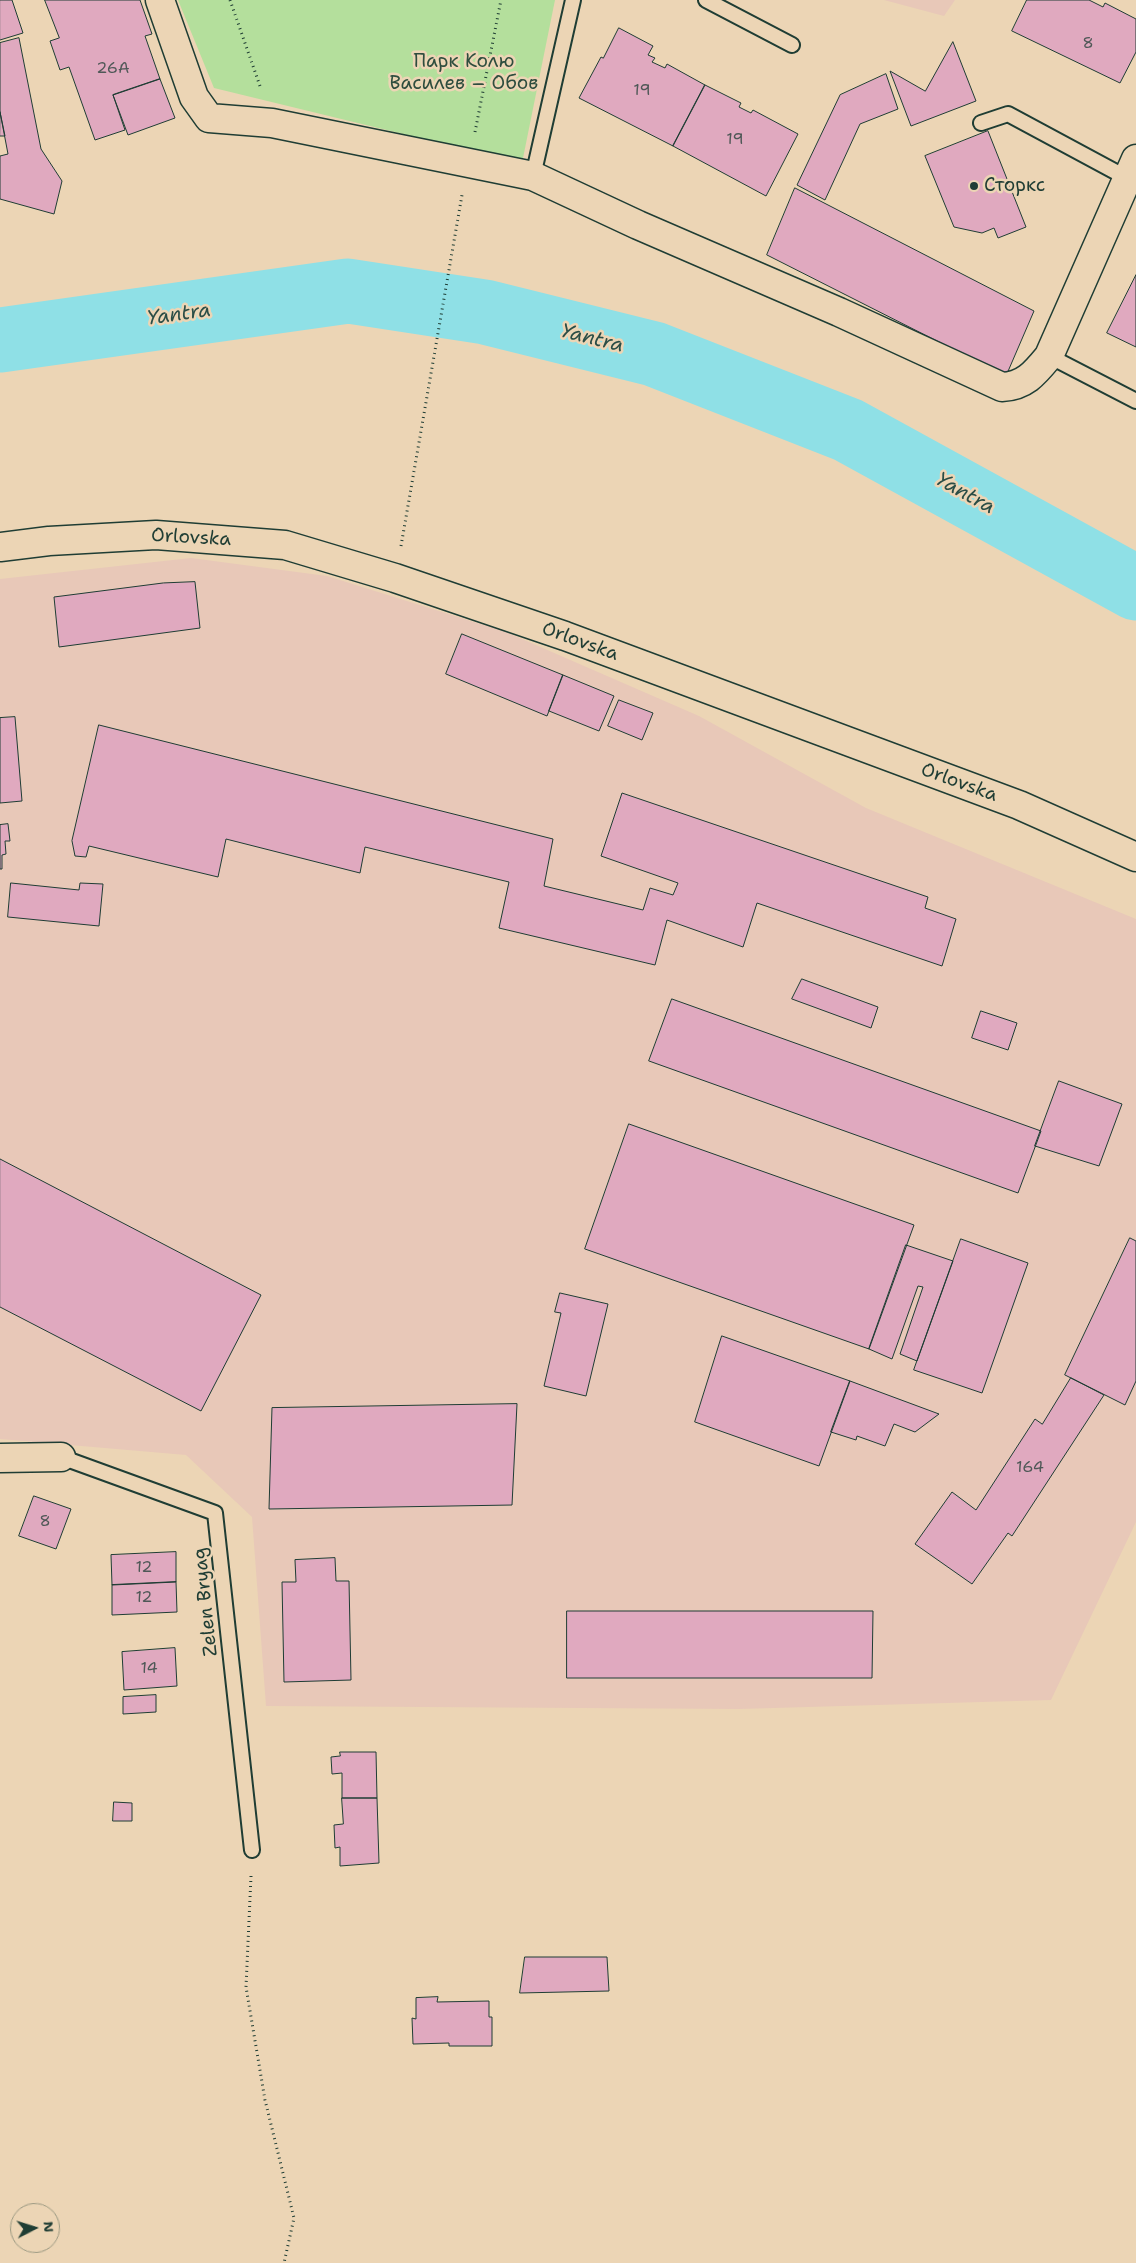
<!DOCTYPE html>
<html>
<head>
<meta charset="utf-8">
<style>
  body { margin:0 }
  #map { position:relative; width:1136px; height:2263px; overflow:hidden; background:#ecd5b5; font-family:"Shantell Sans",sans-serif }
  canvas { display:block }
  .north { position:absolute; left:10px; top:2203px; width:50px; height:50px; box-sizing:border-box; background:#ecd5b5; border:1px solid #9a9881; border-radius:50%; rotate:85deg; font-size:14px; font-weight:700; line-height:20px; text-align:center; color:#1f3d34 }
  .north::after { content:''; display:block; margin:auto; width:18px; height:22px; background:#1f3d34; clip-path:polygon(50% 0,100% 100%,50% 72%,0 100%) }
</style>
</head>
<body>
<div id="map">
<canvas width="1136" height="2263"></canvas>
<div class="north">N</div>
</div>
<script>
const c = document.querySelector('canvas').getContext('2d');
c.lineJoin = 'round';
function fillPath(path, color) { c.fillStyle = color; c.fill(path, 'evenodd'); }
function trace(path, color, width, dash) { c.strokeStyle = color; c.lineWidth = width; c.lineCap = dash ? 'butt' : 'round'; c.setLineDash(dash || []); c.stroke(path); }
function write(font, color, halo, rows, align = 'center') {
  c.font = font + ' "Shantell Sans",sans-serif'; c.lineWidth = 5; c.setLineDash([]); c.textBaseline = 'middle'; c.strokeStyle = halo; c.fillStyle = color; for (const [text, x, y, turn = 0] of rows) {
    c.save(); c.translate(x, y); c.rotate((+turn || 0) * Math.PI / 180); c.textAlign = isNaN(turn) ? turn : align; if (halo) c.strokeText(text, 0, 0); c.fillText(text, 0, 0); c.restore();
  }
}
const built = new Path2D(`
  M884,0H955L944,16Z
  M191,558L327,576L506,632L699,716L866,808L1136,919V1522L1051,1700L739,1709L266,1706L252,1517L186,1455L0,1439V579Z`);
const green = new Path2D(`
  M178,0H555L522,163L214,88Z`);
const river = new Path2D(`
  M0,340L348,291L485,312L654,354L848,430L1136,588`);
const building = new Path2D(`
  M0,0H12L23,33L0,40Z
  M45,0H140L152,34L145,36L160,79L113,95L125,130L95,140L69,67L60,70L50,41L59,38Z
  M1027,0H1089L1103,7L1105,3L1136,19V52L1120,83L1012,31Z
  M619,28L653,46L648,55L655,58L652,62L665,68L667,64L705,85L673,146L579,98L601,57L603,58Z
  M19,38L41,149L62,181L54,214L0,199V156L8,154L0,112V43Z
  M953,42L976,101L911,126L890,71L925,91Z
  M886,74L898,109L860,124L825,200L797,185L840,95Z
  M160,79L175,118L128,135L113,95Z
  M705,85L741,103L739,107L751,113L753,110L798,134L766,196L673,146Z
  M0,112L5,136H0Z
  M988,131L1026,227L998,238L994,228L982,233L954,227L925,156Z
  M795,188L1034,311L1006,376L767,255Z
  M1136,275V347L1107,333Z
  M195,582L200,628L59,647L54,597L163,583Z
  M462,634L563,675L547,716L446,674Z
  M563,675L614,696L599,731L549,711Z
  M619,700L653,713L642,740L608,726Z
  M15,717L22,801L0,803V718Z
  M99,725L553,839L544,886L643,910L650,888L673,895L678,883L601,856L622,793L928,897L925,908L956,919L942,966L757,903L743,947L667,920L655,965L499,928L509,882L365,847L360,873L226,839L218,877L89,846L86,857L75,856L72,841Z
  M8,824L10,841H5L6,854L2,855V869H0V825Z
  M11,883L79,890L80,883L103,884L99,926L8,917Z
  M802,979L878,1007L871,1028L792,999Z
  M672,999L1041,1131L1018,1193L649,1061Z
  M981,1011L1017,1023L1008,1050L972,1038Z
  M1059,1081L1122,1104L1099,1166L1035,1146Z
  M629,1124L914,1225L869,1349L585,1249Z
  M0,1159L261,1295L201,1411L0,1307Z
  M1130,1238L1136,1241V1381L1125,1405L1065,1375Z
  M961,1239L1028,1263L982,1393L914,1370Z
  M906,1245L953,1261L917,1361L900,1354L923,1287L918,1286L892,1359L869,1349Z
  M560,1293L608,1304L586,1396L544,1386L561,1313L555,1312Z
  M722,1336L850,1381L819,1466L695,1422Z
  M1071,1378L1104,1395L1012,1536L1008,1533L972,1584L915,1544L952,1492L976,1510L1035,1419L1042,1424Z
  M850,1381L939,1414L915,1432L894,1424L885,1446L857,1436L856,1440L831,1432Z
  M517,1404L512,1505L269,1509L272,1408Z
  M34,1496L71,1509L56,1549L19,1536Z
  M176,1552V1582L112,1585L111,1555Z
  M335,1558L336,1581H349L351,1680L284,1682L282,1582H296L295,1560Z
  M176,1582L177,1612L112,1615V1585Z
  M567,1611H873L872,1678H567Z
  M175,1648L177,1686L124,1690L122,1652Z
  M156,1695V1712L123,1714V1697Z
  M340,1752H376L377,1798H342V1773L332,1774L331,1757L340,1756Z
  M342,1798H377L379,1863L340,1866V1847L335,1848L334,1825L343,1824Z
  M114,1802L132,1803V1821H113Z
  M525,1957H607L609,1991L520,1993Z
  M438,1997L437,2002L489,2001V2017H492V2046H449V2043L413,2044L412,2018L416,2019V1998Z`);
const path = new Path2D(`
  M230,0L261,89
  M475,132L501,0
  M401,546L462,195
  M251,1876L246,1987L265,2100L294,2218L284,2263`);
const service = new Path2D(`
  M706,0L792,45
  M981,123L1008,114L1127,178
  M533,176L573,0
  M1049,356L1136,401
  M61,1457L215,1513L252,1850`);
const minor = new Path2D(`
  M160,0L194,97L209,118L272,123L533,176L638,225L839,312L1002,387C1025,386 1035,373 1049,356L1136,159
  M0,1458L61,1457`);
const tertiary = new Path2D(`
  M0,547L49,541L156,535L285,545L395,578L565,636L1019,805L1136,857`);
const markers = [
  [974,186,5,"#1f3d34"]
];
const numberNames = [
  ["8",1088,44],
  ["26А",113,69],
  ["19",642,91],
  ["19",735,140],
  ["164",1030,1468],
  ["8",45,1522],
  ["12",144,1568],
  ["12",144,1598],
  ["14",149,1669]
];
const parkNames = [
  ["Парк Колю",464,62],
  ["Василев – Обов",464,84]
];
const poiNames = [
  ["Сторкс",984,186]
];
const streetNames = [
  ["Orlovska",191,538,3],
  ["Orlovska",580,642,20],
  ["Orlovska",959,783,20],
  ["Zelen Bryag",206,1602,-96]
];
const waterNames = [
  ["Yantra",179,315,-8],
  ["Yantra",592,339,14],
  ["Yantra",965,494,29]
];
fillPath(built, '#e8c8b8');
fillPath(green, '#b4df9c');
trace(river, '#8fe0e6', 65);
fillPath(building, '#e0a9bf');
trace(building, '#1f3d34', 1);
trace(service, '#1f3d34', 18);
trace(minor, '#1f3d34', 31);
trace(tertiary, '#1f3d34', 31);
trace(path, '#1f3d34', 3, [1, 4]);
trace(service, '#ecd5b5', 14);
trace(minor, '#ecd5b5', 28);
trace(tertiary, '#ecd5b5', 28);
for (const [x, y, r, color] of markers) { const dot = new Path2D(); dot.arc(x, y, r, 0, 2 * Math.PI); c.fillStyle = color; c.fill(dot); trace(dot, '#ecd5b5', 2); }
write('16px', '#4f5857', null, numberNames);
write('19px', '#2e4d3e', '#ecd5b5', parkNames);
write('19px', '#1f3d34', '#ecd5b5', poiNames, 'left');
write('19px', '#1f3d34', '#ecd5b5', streetNames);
write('italic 20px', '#2a4d46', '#ecd5b5', waterNames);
</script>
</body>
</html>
